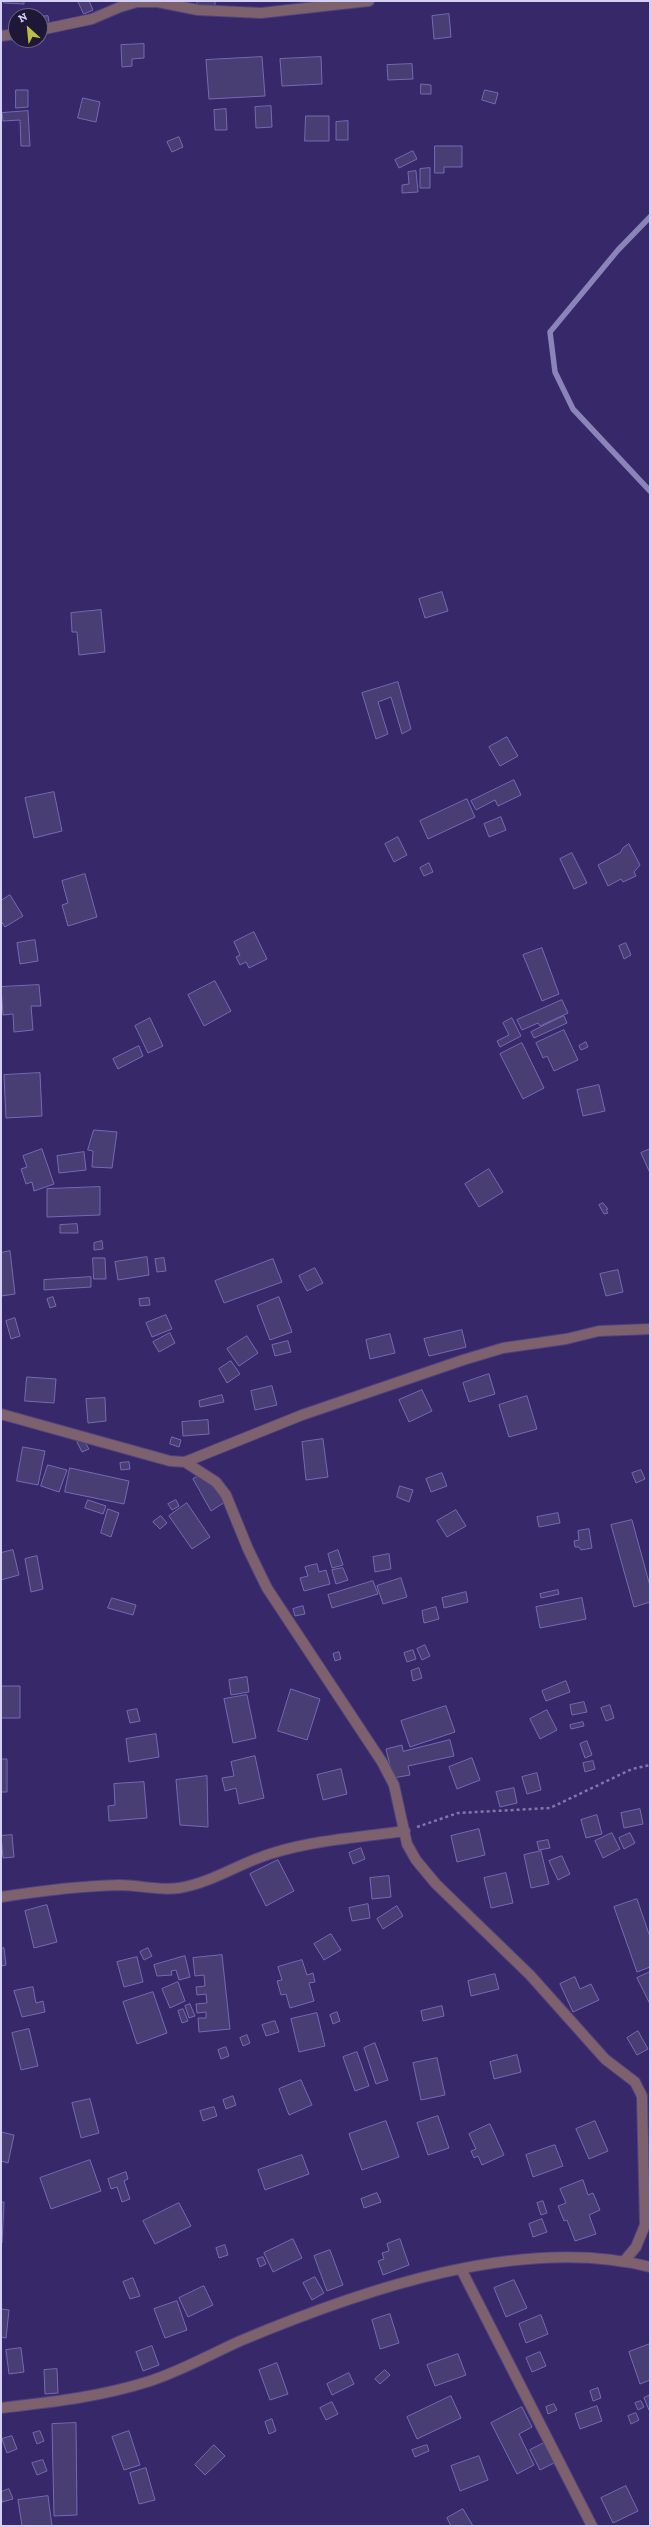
<!DOCTYPE html>
<html>
<head>
<meta charset="utf-8">
<style>
  body { margin:0 }
  #map { position:relative; width:651px; height:2527px; overflow:hidden; background:#37286a; font-family:"Zilla Slab",serif }
  canvas { display:block }
  .frame { position:absolute; inset:0; border:2px solid #d4d0f8; pointer-events:none }
  .north { position:absolute; left:8px; top:8px; width:40px; height:40px; box-sizing:border-box; background:#1e1836; border:1px solid #676284; border-radius:50%; rotate:333deg; font-size:11px; font-weight:700; line-height:16px; text-align:center; color:#d4d0f8 }
  .north::after { content:''; display:block; margin:auto; width:14px; height:18px; background:#bdbf42; clip-path:polygon(50% 0,100% 100%,50% 72%,0 100%) }
</style>
</head>
<body>
<div id="map">
<canvas width="651" height="2527"></canvas>
<div class="frame"></div>
<div class="north">N</div>
</div>
<script>
const c = document.querySelector('canvas').getContext('2d');
c.lineJoin = 'round';
function trace(path, color, width, dash) { c.strokeStyle = color; c.lineWidth = width; c.lineCap = dash ? 'butt' : 'round'; c.setLineDash(dash || []); c.stroke(path); }
function fillPath(path, color) { c.fillStyle = color; c.fill(path, 'evenodd'); }
const stream = new Path2D(`
  M650,217L618,250L550,332L555,372L573,409L650,491`);
const building = new Path2D(`
  M5,1H24V4L4,3Z
  M78,1H89L93,10L84,14Z
  M197,1H215V6L198,7Z
  M449,14L451,37L434,39L432,16Z
  M48,16L50,27L40,28V17Z
  M144,44V58L132,59V66L122,67L121,45Z
  M262,57L265,96L209,99L206,60Z
  M321,57L322,84L282,86L280,59Z
  M412,64L413,79L388,80L387,65Z
  M421,84L431,85V94H421Z
  M16,90H28V107L16,108Z
  M485,90L498,93L495,104L482,100Z
  M83,98L100,102L96,122L78,118Z
  M271,106L272,127L256,128L255,107Z
  M226,109L227,130H215L214,110Z
  M28,111L30,146H21L20,120L3,121L2,113Z
  M306,116H329V141H305Z
  M348,121V140H336V122Z
  M179,137L183,147L172,152L167,142Z
  M435,146H462V167H444V173H435Z
  M413,151L417,159L399,168L395,160Z
  M430,168V188H420V169Z
  M416,171L418,192L402,193V185L409,184L408,172Z
  M442,592L448,611L425,618L419,599Z
  M101,610L105,652L79,655L77,632H72L71,613Z
  M398,682L411,729L402,734L391,697L378,702L388,734L376,739L362,693Z
  M507,737L518,756L500,766L489,747Z
  M514,780L521,795L498,806L495,800L476,810L471,801Z
  M54,792L62,831L34,838L25,798Z
  M467,799L475,817L428,839L420,821Z
  M501,817L506,830L489,837L484,824Z
  M398,837L407,855L394,862L385,844Z
  M629,844L640,865L634,872L636,876L623,882L621,879L608,886L598,865L620,853L623,848Z
  M572,853L587,883L574,889L560,859Z
  M429,863L433,872L424,876L420,868Z
  M85,874L97,917L68,926L62,905L68,903L62,881Z
  M10,895L23,916L5,927L1,921V901Z
  M254,932L267,959L249,968L246,962L240,965L236,957L240,955L234,942Z
  M35,940L38,961L20,964L17,943Z
  M626,943L631,955L624,959L619,946Z
  M542,948L559,994L542,1001L523,955Z
  M215,981L231,1011L204,1026L188,995Z
  M39,985L41,1006H31L33,1030L14,1032L13,1014L3,1015L1,987Z
  M562,1000L568,1013L540,1026L538,1023L522,1030L517,1020Z
  M564,1016L567,1023L534,1038L531,1032Z
  M150,1018L163,1046L148,1053L135,1026Z
  M512,1018L521,1036L500,1047L497,1041L509,1035L503,1023Z
  M564,1030L578,1060L554,1071L547,1056L543,1058L536,1043Z
  M586,1042L588,1047L581,1050L579,1046Z
  M522,1043L544,1088L523,1099L500,1054Z
  M139,1046L143,1056L118,1069L113,1059Z
  M40,1073L42,1116L6,1118L4,1075Z
  M599,1085L605,1111L583,1116L577,1090Z
  M94,1130L117,1132L112,1168L92,1167L93,1151L88,1150Z
  M42,1149L54,1184L34,1191L32,1182L26,1184L21,1169L27,1167L23,1156Z
  M650,1149V1173L641,1153Z
  M84,1152L86,1170L59,1173L57,1156Z
  M489,1169L503,1192L479,1207L465,1184Z
  M100,1187V1215L47,1217V1189Z
  M603,1203L608,1209L606,1210L608,1213L604,1214L599,1205Z
  M77,1224L78,1233H60V1225Z
  M102,1241L103,1249L94,1250V1243Z
  M10,1251L15,1294L1,1296V1253Z
  M147,1257L149,1275L118,1280L115,1262Z
  M93,1258H105L106,1279H94Z
  M164,1258L166,1271L157,1272L155,1259Z
  M273,1259L282,1282L224,1303L215,1281Z
  M315,1268L323,1283L307,1291L299,1276Z
  M618,1270L623,1292L606,1296L600,1274Z
  M91,1277V1287L44,1290V1280Z
  M53,1297L56,1306L50,1308L47,1299Z
  M279,1297L292,1332L270,1340L257,1306Z
  M149,1298L150,1305L140,1306L139,1299Z
  M166,1315L172,1329L152,1337L146,1323Z
  M15,1318L20,1336L11,1339L6,1321Z
  M462,1330L466,1347L429,1356L424,1339Z
  M170,1333L175,1343L159,1352L153,1342Z
  M390,1334L395,1353L370,1359L366,1340Z
  M247,1336L258,1353L239,1366L227,1349Z
  M288,1341L291,1352L275,1356L272,1345Z
  M231,1361L240,1374L227,1383L219,1369Z
  M489,1374L495,1394L469,1402L463,1383Z
  M27,1377L56,1379L54,1403L25,1401Z
  M272,1386L277,1405L255,1410L251,1391Z
  M422,1390L432,1411L409,1422L399,1400Z
  M222,1395L224,1402L200,1407L199,1401Z
  M527,1396L537,1429L509,1437L499,1405Z
  M105,1398L106,1421L88,1423L86,1399Z
  M208,1420L209,1434L183,1436L182,1422Z
  M172,1437L181,1440L179,1447L170,1444Z
  M83,1439L89,1449L82,1452L77,1442Z
  M323,1439L328,1477L306,1480L302,1442Z
  M23,1447L45,1451L38,1485L17,1481Z
  M129,1462L130,1469L121,1470L120,1463Z
  M48,1465L67,1470L59,1492L41,1486Z
  M70,1468L129,1481L124,1504L65,1492Z
  M641,1470L645,1479L636,1483L632,1473Z
  M206,1472L225,1502L211,1511L193,1479Z
  M442,1473L447,1486L431,1492L426,1479Z
  M400,1486L413,1490L409,1502L397,1497Z
  M88,1500L106,1506L103,1514L85,1508Z
  M176,1500L179,1506L172,1510L168,1504Z
  M187,1503L210,1537L192,1549L169,1516Z
  M108,1509L119,1513L111,1537L101,1533Z
  M456,1510L466,1526L447,1537L437,1521Z
  M558,1513L560,1523L539,1527L537,1517Z
  M161,1516L167,1523L160,1529L153,1522Z
  M632,1520L650,1586V1602L634,1607L611,1525Z
  M589,1529L592,1548L581,1550L579,1547H575L574,1541L579,1540L578,1531Z
  M13,1550L19,1575L1,1580V1553Z
  M338,1550L343,1565L332,1568L328,1554Z
  M389,1554L391,1569L375,1572L373,1557Z
  M37,1556L43,1589L31,1592L25,1559Z
  M317,1564L319,1572L326,1570L330,1584L304,1591L300,1578L308,1576L305,1567Z
  M343,1568L348,1580L336,1584L332,1570Z
  M401,1578L407,1597L383,1604L377,1586Z
  M373,1581L378,1594L332,1608L328,1595Z
  M558,1590L559,1594L541,1598L540,1594Z
  M466,1592L468,1602L444,1608L442,1598Z
  M112,1598L136,1605L133,1615L108,1608Z
  M582,1598L586,1619L540,1628L536,1607Z
  M303,1606L305,1614L295,1616L293,1609Z
  M436,1607L439,1619L424,1623L422,1611Z
  M425,1645L430,1656L422,1660L417,1649Z
  M413,1650L416,1659L407,1662L404,1653Z
  M339,1652L341,1659L335,1661L333,1654Z
  M419,1668L422,1678L413,1681L411,1671Z
  M247,1677L249,1692L231,1695L229,1680Z
  M566,1681L570,1692L546,1701L542,1691Z
  M1,1686H20V1718H1Z
  M291,1689L320,1699L307,1740L278,1731Z
  M247,1695L256,1738L233,1743L224,1699Z
  M584,1702L587,1712L572,1715L570,1705Z
  M610,1705L614,1718L606,1721L601,1708Z
  M446,1706L455,1732L410,1747L401,1721Z
  M137,1709L140,1721L130,1723L127,1711Z
  M547,1710L557,1730L540,1739L530,1719Z
  M583,1722L584,1726L571,1729L570,1725Z
  M156,1734L159,1757L129,1762L126,1739Z
  M450,1740L454,1756L408,1766L410,1775L393,1778L386,1749L402,1745L403,1751Z
  M587,1741L592,1755L585,1758L580,1744Z
  M255,1756L264,1798L239,1804L236,1788L225,1791L222,1778L234,1776L231,1762Z
  M472,1758L480,1780L457,1789L449,1767Z
  M1,1759H7V1792H1Z
  M593,1761L595,1769L585,1772L583,1763Z
  M341,1769L347,1794L323,1800L317,1775Z
  M537,1773L541,1790L527,1794L522,1777Z
  M207,1776L208,1827L180,1825L176,1780Z
  M144,1782L147,1818L109,1821L108,1806L115,1805L114,1784Z
  M514,1788L517,1803L500,1807L496,1792Z
  M640,1809L643,1824L624,1828L621,1813Z
  M597,1815L602,1834L586,1838L581,1820Z
  M479,1829L485,1855L457,1862L451,1836Z
  M612,1833L620,1849L603,1858L595,1841Z
  M630,1833L635,1843L624,1849L619,1838Z
  M12,1835L14,1857L3,1858L1,1836Z
  M548,1840L550,1848L539,1850L537,1842Z
  M361,1848L365,1859L353,1864L349,1853Z
  M541,1851L549,1884L531,1888L524,1855Z
  M562,1856L570,1874L558,1880L549,1861Z
  M278,1860L294,1891L266,1906L250,1874Z
  M506,1873L513,1903L491,1908L484,1878Z
  M389,1876L391,1897L372,1899L370,1878Z
  M637,1899L650,1937V1967L637,1972L614,1907Z
  M368,1904L370,1918L352,1921L349,1908Z
  M47,1905L57,1942L34,1948L25,1911Z
  M397,1906L403,1916L383,1929L377,1919Z
  M331,1934L341,1950L324,1960L314,1944Z
  M4,1948L6,1965L1,1966V1949Z
  M148,1948L152,1956L144,1960L140,1952Z
  M222,1955L230,2029L199,2032L198,2018H206V2012L197,2013L196,2004L207,2003L206,1994L197,1995L196,1987L205,1986L204,1975L195,1976L193,1958Z
  M185,1956L190,1977L179,1980L176,1970L171,1971L172,1975L157,1976L154,1965Z
  M137,1957L143,1982L124,1987L117,1962Z
  M302,1960L307,1975L313,1973L315,1982L309,1983L314,2001L290,2008L286,1994L281,1995L277,1981L282,1980L278,1967Z
  M650,1972V2004L637,1978Z
  M495,1974L499,1989L471,1996L468,1981Z
  M575,1977L580,1989L591,1984L599,2000L573,2012L560,1984Z
  M178,1982L185,2001L170,2008L162,1989Z
  M33,1987L36,2003L43,2001L45,2012L22,2017L14,1991Z
  M153,1992L167,2033L137,2044L123,2002Z
  M190,2004L195,2016L189,2018L185,2006Z
  M442,2006L444,2016L423,2021L421,2011Z
  M183,2009L188,2021L182,2023L178,2011Z
  M337,2012L340,2021L333,2024L330,2015Z
  M317,2013L325,2046L299,2052L291,2019Z
  M275,2021L279,2032L266,2036L262,2025Z
  M29,2029L38,2066L21,2070L12,2033Z
  M638,2031L648,2049L637,2055L627,2038Z
  M247,2035L250,2043L243,2046L240,2038Z
  M375,2043L388,2080L376,2084L364,2048Z
  M226,2047L229,2056L221,2059L218,2050Z
  M357,2052L369,2086L355,2091L343,2057Z
  M517,2055L521,2072L494,2079L490,2062Z
  M437,2058L445,2095L421,2100L413,2063Z
  M301,2080L312,2105L289,2115L279,2089Z
  M233,2096L236,2105L226,2109L223,2100Z
  M90,2099L99,2133L81,2138L72,2103Z
  M214,2107L217,2116L203,2121L200,2111Z
  M438,2116L449,2148L428,2155L417,2123Z
  M386,2121L399,2157L362,2170L349,2134Z
  M595,2121L608,2151L589,2159L576,2129Z
  M490,2124L504,2155L482,2165L478,2156L474,2158L471,2151L476,2149L469,2134Z
  M1,2132L14,2135L8,2163L1,2161Z
  M555,2145L563,2166L533,2177L526,2155Z
  M302,2155L309,2174L265,2190L258,2170Z
  M90,2160L101,2191L51,2209L40,2178Z
  M126,2172L128,2179L124,2181L130,2199L122,2202L117,2187L111,2189L108,2179Z
  M583,2180L588,2195L593,2193L600,2210L589,2215L596,2234L575,2241L567,2220L564,2221L558,2206L566,2203L560,2189Z
  M377,2193L381,2202L364,2208L361,2199Z
  M543,2201L547,2213L541,2215L537,2203Z
  M1,2202H4L2,2243H1Z
  M179,2203L191,2226L155,2244L143,2221Z
  M542,2219L547,2232L533,2237L529,2224Z
  M293,2239L302,2258L273,2272L264,2253Z
  M400,2239L409,2265L383,2275L378,2261L384,2259L382,2253L389,2251L387,2244Z
  M225,2245L228,2255L219,2258L216,2248Z
  M330,2250L343,2285L327,2291L314,2256Z
  M263,2257L266,2264L260,2267L257,2259Z
  M315,2277L324,2293L312,2300L303,2283Z
  M133,2278L140,2296L130,2299L123,2282Z
  M514,2280L527,2308L506,2317L494,2288Z
  M204,2286L213,2305L188,2317L179,2298Z
  M177,2301L187,2330L165,2338L154,2309Z
  M1,2309L9,2310L6,2338L1,2337Z
  M390,2314L399,2343L380,2349L372,2320Z
  M541,2315L548,2334L526,2343L519,2324Z
  M650,2344V2380L640,2384L629,2352Z
  M152,2346L159,2365L143,2371L136,2352Z
  M21,2348L24,2372L9,2374L6,2350Z
  M540,2352L546,2366L532,2372L526,2358Z
  M458,2354L466,2375L435,2386L427,2365Z
  M277,2363L288,2394L270,2400L259,2370Z
  M57,2369L58,2393L45,2394L44,2370Z
  M385,2370L390,2375L380,2384L375,2379Z
  M349,2373L354,2384L332,2395L327,2384Z
  M598,2388L601,2398L593,2401L590,2391Z
  M650,2395V2410H649L644,2398Z
  M451,2396L461,2418L417,2439L407,2417Z
  M641,2401L644,2407L638,2410L635,2403Z
  M332,2402L338,2414L326,2420L320,2408Z
  M554,2404L557,2410L548,2414L546,2407Z
  M597,2406L602,2421L580,2429L575,2414Z
  M522,2407L532,2427L519,2434L534,2465L517,2474L491,2423Z
  M636,2413L639,2420L631,2424L628,2416Z
  M272,2419L276,2431L269,2434L265,2422Z
  M76,2423L77,2515L54,2516L52,2424Z
  M40,2431L44,2441L37,2444L33,2433Z
  M129,2431L140,2465L124,2470L112,2437Z
  M12,2436L17,2449L7,2453L2,2439Z
  M546,2442L556,2462L540,2470L530,2450Z
  M214,2445L225,2456L205,2475L195,2465Z
  M427,2445L429,2451L415,2457L412,2450Z
  M479,2456L488,2480L460,2491L451,2466Z
  M43,2460L47,2471L37,2475L32,2463Z
  M146,2468L155,2500L139,2504L130,2473Z
  M626,2486L638,2511L613,2523L601,2498Z
  M9,2489L13,2499L2,2502L1,2492Z
  M48,2496L52,2526H22L18,2500Z
  M463,2509L473,2526H451L447,2518Z`);
const path = new Path2D(`
  M417,1827L458,1813L550,1808L632,1769L650,1765`);
const minor = new Path2D(`
  M40,30L92,19L120,7L137,2H158L198,10L261,13L369,1
  M1,36L16,34
  M1,1414L170,1461L185,1462L302,1415L463,1360L503,1348L566,1339L599,1331L650,1329
  M185,1462L216,1482L226,1495L248,1549L267,1588L382,1762L394,1785L407,1844L416,1860L436,1884L530,1975L605,2059L635,2082L642,2096L645,2225L636,2247L625,2260
  M1,1897C40,1891 79,1886 119,1885C139,1885 158,1891 179,1888C212,1883 241,1862 273,1853C315,1840 361,1837 405,1831
  M461,2269L592,2526
  M1,2408C53,2402 100,2397 150,2381C181,2371 211,2354 240,2341C359,2291 521,2234 650,2267`);
trace(stream, '#8b84b8', 5.5);
fillPath(building, '#483e74');
trace(building, '#756ab2', 1);
trace(minor, '#504381', 12);
trace(path, '#8076ac', 2.5, [3, 3]);
trace(minor, '#7d616d', 10);
</script>
</body>
</html>
